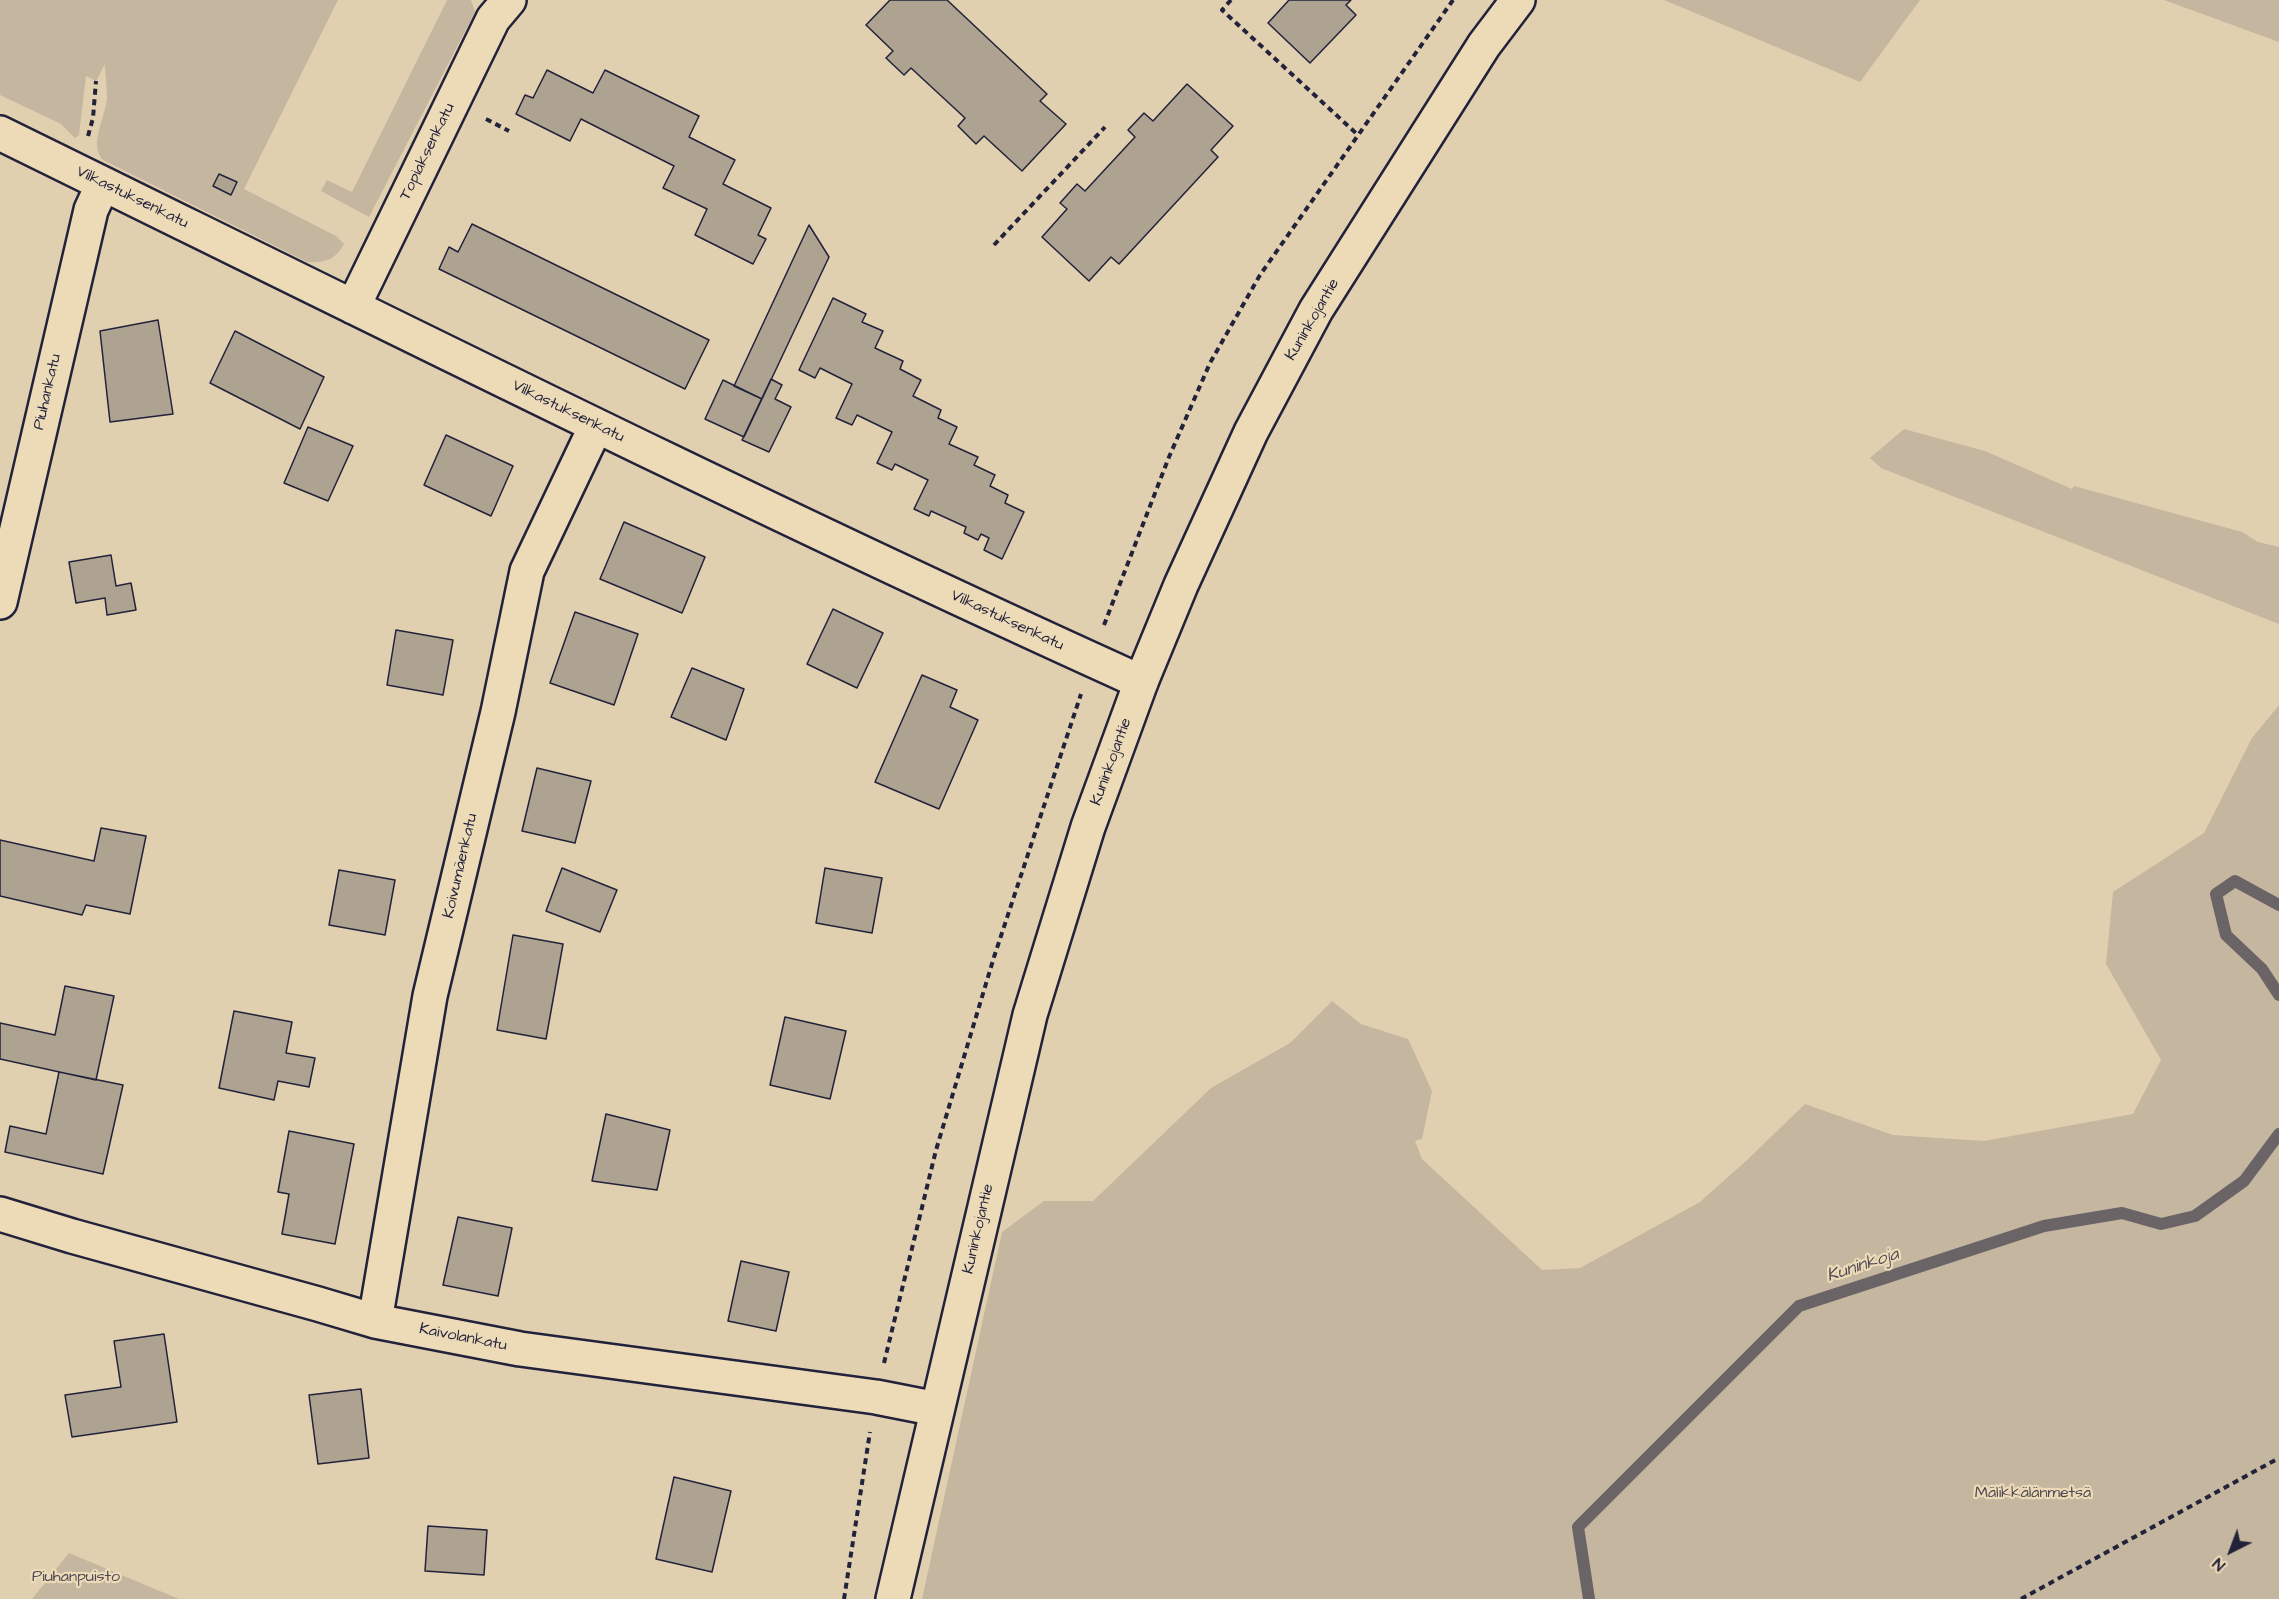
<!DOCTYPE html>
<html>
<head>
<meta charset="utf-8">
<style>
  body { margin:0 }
  #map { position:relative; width:2279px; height:1599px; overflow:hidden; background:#e1d0b0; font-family:"Architects Daughter",sans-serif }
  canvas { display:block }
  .north { position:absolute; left:2201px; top:1521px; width:60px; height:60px; -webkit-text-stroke:4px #eddbb8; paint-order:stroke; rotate:222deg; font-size:16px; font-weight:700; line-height:24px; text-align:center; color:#22223b }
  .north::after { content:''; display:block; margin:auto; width:21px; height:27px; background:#22223b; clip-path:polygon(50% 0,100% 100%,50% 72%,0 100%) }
</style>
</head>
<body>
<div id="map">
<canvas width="2279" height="1599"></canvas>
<div class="north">N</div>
</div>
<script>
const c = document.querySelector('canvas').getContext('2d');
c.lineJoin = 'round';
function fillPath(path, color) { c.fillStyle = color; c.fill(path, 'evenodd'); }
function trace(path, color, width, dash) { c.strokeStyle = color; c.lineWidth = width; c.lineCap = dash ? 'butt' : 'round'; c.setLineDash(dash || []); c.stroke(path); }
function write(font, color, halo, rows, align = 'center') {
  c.font = font + ' "Architects Daughter",sans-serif'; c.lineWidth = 4.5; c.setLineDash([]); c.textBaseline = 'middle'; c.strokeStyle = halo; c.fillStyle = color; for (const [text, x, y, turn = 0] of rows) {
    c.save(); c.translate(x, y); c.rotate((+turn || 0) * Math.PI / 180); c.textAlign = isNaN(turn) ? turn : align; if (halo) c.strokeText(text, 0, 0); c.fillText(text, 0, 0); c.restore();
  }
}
const green = new Path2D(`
  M0,0H338L244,189L336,236L344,244C336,260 324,263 307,262L103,160C88,144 106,117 107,97C107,86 105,75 105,64L96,81L86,76L79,135L75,138L61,124L0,95Z
  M447,0H471L475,12L369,217L321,191L327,180L352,192Z
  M1664,0H1920L1860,82Z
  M2164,0H2279V42Z
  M1904,429L1985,451L2072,489L2074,486L2242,532L2258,542L2279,547V624L1881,468L1870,458Z
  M2279,705V1599H922L1002,1232L1044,1201H1093L1211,1088L1290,1043L1332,1001L1361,1024L1408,1039L1432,1091L1422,1139L1415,1141L1422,1159L1542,1270L1580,1268L1700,1202L1747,1160L1805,1104L1893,1135L1984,1141L2133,1114L2161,1060L2106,964L2113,892L2204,833L2252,738Z
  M69,1553L179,1599H32Z`);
const stream = new Path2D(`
  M2279,905L2235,881L2216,894L2226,935L2262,969L2279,995
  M1589,1599L1578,1527L1799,1306L2044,1226L2122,1213L2161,1224L2195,1216L2244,1181L2279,1134`);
const building = new Path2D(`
  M890,0H947L1047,94L1040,101L1066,124L1022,171L984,136L976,144L958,126L965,118L911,68L904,75L886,58L893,51L866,25Z
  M1289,0H1351L1346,5L1356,15L1310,63L1268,23Z
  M547,70L593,93L605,70L699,116L689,137L735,160L723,184L771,208L758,235L766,239L753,264L695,235L707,209L663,188L674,166L581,119L570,141L516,114L525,95L533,98Z
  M1187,84L1233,126L1211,150L1218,157L1119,264L1111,257L1089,281L1042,237L1067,209L1060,203L1077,184L1085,191L1135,137L1128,130L1144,113L1153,121Z
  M219,174L237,182L231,195L213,186Z
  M472,224L709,340L685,389L439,269L449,247L458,252Z
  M809,225L829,257L762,399L734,386Z
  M833,298L866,314L862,322L883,331L875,348L903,361L900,369L921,380L913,396L941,410L938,418L957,427L949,444L978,457L974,465L995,475L990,486L1008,495L1005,503L1024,512L1002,559L984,550L989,538L981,534L978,540L964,533L966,527L931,511L929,516L914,509L928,480L895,464L892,470L877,463L892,432L857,415L852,425L836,418L852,384L820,368L815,378L799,370Z
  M158,320L173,414L110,422L100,331Z
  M235,331L324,377L300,429L210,383Z
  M771,379L782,385L775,399L791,407L769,452L742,440Z
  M723,380L762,399L744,437L705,419Z
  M308,427L353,446L328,501L284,483Z
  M446,435L513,466L491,516L424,485Z
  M624,522L705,557L682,613L600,579Z
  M111,555L116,586L131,583L136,610L107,615L105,598L76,603L69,562Z
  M833,609L883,633L857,688L807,664Z
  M575,612L638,634L614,705L550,683Z
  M396,630L453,640L443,695L387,685Z
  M692,668L744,689L726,740L671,717Z
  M922,675L957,690L950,707L978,720L939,809L875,782Z
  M537,768L591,781L575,843L522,831Z
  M101,828L146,836L130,914L86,905L82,915L0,896V840L94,861Z
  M562,868L617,890L600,932L546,911Z
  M825,868L882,878L872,933L816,923Z
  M339,870L395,880L385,935L329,925Z
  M513,935L563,944L546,1039L497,1030Z
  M65,986L114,996L96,1080L0,1059V1023L55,1035Z
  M234,1011L292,1022L286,1053L315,1058L309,1087L278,1081L274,1100L219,1088Z
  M785,1017L846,1031L830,1099L770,1085Z
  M59,1072L123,1085L103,1174L5,1152L10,1126L46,1134Z
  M606,1114L670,1130L657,1190L592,1181Z
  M289,1131L354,1144L335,1244L282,1234L289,1194L278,1192Z
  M458,1217L512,1228L498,1296L443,1285Z
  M741,1261L789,1272L776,1331L728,1321Z
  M164,1334L177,1422L72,1437L65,1395L121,1387L114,1341Z
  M361,1389L369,1458L318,1464L309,1395Z
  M674,1477L731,1491L712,1572L656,1559Z
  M428,1526L487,1530L484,1575L425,1571Z`);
const path = new Path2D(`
  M1231,0L1222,10L1358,135
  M486,119L509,131
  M88,136L93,118L96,81
  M994,245L1105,127
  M1104,625L1169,457L1210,363L1260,275L1453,0
  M884,1363L936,1150L994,957L1081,694
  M844,1599L870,1432
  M2021,1599L2279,1458`);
const minor = new Path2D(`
  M0,133C379,319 756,508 1141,682
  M353,307L493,19L509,0
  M0,602L91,210L103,184
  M0,1214L72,1236L318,1304L375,1321L520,1349L876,1397L937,1409
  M375,1321L430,996L498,712L527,571L596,426`);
const major = new Path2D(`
  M893,1599L1030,1015L1088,827L1141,682L1181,585L1251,432L1316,310L1484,45L1518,0`);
const streetNames = [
  ["Topiaksenkatu",428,152,-64],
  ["Vilkastuksenkatu",132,198,26],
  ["Kuninkojantie",1313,320,-60],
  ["Piuhankatu",48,392,-77],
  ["Vilkastuksenkatu",568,412,26],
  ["Vilkastuksenkatu",1007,621,25],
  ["Kuninkojantie",1112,762,-70],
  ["Koivumäenkatu",461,866,-77],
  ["Kuninkojantie",979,1229,-77],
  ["Kaivolankatu",463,1338,11]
];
const parkNames = [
  ["Mälikkälänmetsä",2033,1494],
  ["Piuhanpuisto",76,1578]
];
const waterNames = [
  ["Kuninkoja",1863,1266,-18]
];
fillPath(green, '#c5b69f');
trace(stream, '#6b6467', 12);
fillPath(building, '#aea291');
trace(building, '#22223b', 1.5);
trace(minor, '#22223b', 38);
trace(major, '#22223b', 38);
trace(path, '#22223b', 4, [6, 4.5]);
trace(minor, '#eddbb8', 33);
trace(major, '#eddbb8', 33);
write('16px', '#22223b', '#eddbb8', streetNames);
write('16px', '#4b4754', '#eddbb8', parkNames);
write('italic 18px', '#4c4855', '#eddbb8', waterNames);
</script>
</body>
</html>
